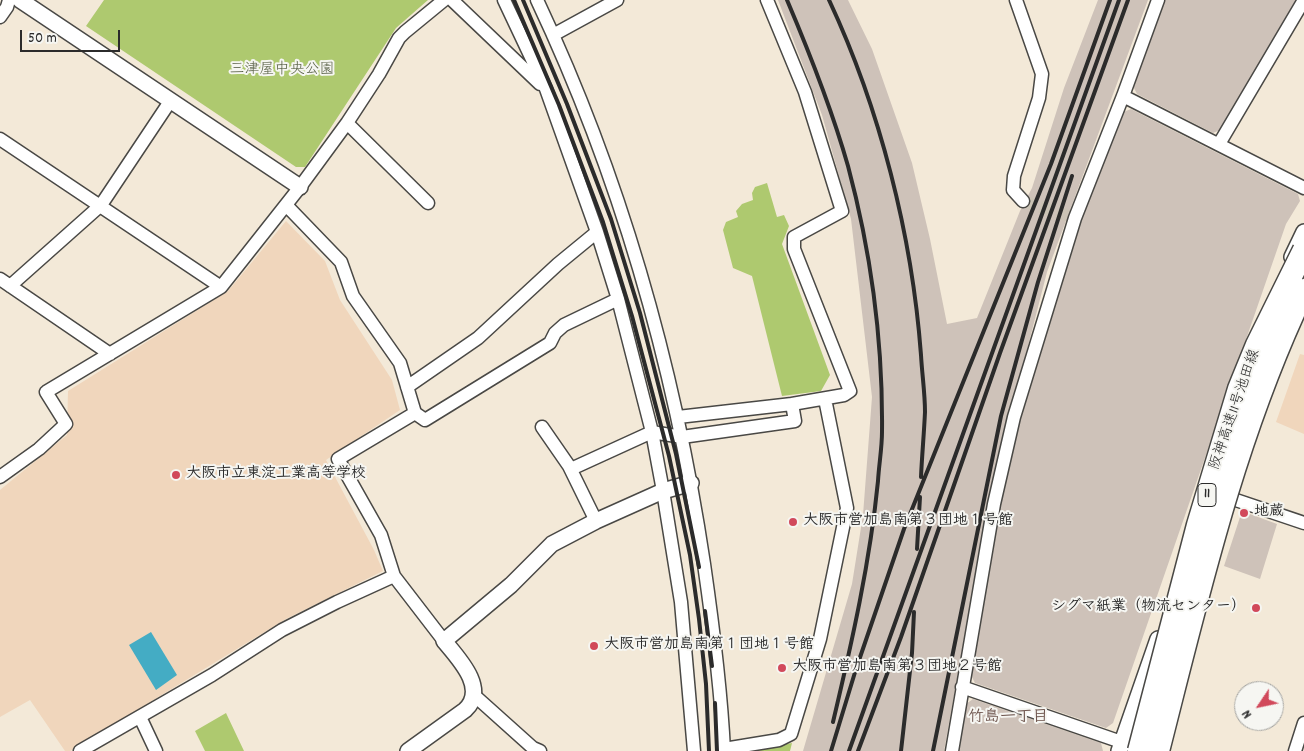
<!DOCTYPE html>
<html>
<head>
<meta charset="utf-8">
<style>
  body { margin:0 }
  #map { position:relative; width:1304px; height:751px; overflow:hidden; background:#f3e9d8; font-family:Dekko,sans-serif }
  canvas { display:block }
  .north { position:absolute; left:1234px; top:681px; width:50px; height:50px; box-sizing:border-box; background:#f6f6f2; border:1px solid #a5a5a2; border-radius:50%; rotate:236deg; font-size:14px; font-weight:700; line-height:20px; text-align:center; color:#2b2b2b }
  .north::after { content:''; display:block; margin:auto; width:18px; height:22px; background:#d1495b; clip-path:polygon(50% 0,100% 100%,50% 72%,0 100%) }
  .scale { position:absolute; left:20px; top:30px; width:100px; height:22px; box-sizing:border-box; border:2px solid #2b2b2b; border-top:0; padding-left:6px; font-size:15px; line-height:18px; white-space:nowrap; color:#2b2b2b; -webkit-text-stroke:4px #f6f6f2; paint-order:stroke }
</style>
</head>
<body>
<div id="map">
<canvas width="1304" height="751"></canvas>
<div class="north">N</div>
<div class="scale">50 m</div>
</div>
<script>
const c = document.querySelector('canvas').getContext('2d');
c.lineJoin = 'round';
function fillPath(path, color) { c.fillStyle = color; c.fill(path, 'evenodd'); }
function trace(path, color, width, dash) { c.strokeStyle = color; c.lineWidth = width; c.lineCap = dash ? 'butt' : 'round'; c.setLineDash(dash || []); c.stroke(path); }
function write(font, color, halo, rows, align = 'center') {
  c.font = font + ' Dekko,"Klee One",sans-serif'; c.lineWidth = 4; c.setLineDash([]); c.textBaseline = 'middle'; c.strokeStyle = halo; c.fillStyle = color; for (const [text, x, y, turn = 0] of rows) {
    c.save(); c.translate(x, y); c.rotate((+turn || 0) * Math.PI / 180); c.textAlign = isNaN(turn) ? turn : align; if (halo) c.strokeText(text, 0, 0); c.fillText(text, 0, 0); c.restore();
  }
}
const built = new Path2D(`
  M286,221L325,261L340,300L392,380L400,410L326,460L374,550L383,571L286,619L70,751H65L30,700L0,717V490L67,435L68,391L228,291Z
  M1300,354L1304,355V434L1276,422Z`);
const industrial = new Path2D(`
  M778,0H848L872,49L912,163L930,239L947,324L977,318L1020,211L1032,188L1064,88L1098,0H1148L1047,272L990,494L944,751H803L852,584L863,515L872,397L851,219L822,115Z
  M1164,0H1297L1220,130L1213,133L1137,94L1133,86Z
  M1131,109L1298,194L1300,201L1286,224L1113,723L1106,728L975,683L970,673L999,510L1019,421L1079,225L1121,113Z
  M1247,513L1277,524L1260,579L1224,566L1241,514L1246,516Z
  M973,699L1101,743L1103,751H958L966,704Z`);
const green = new Path2D(`
  M104,0H428L396,28L305,167H296L86,26Z
  M767,183L777,217L784,215L789,226L782,244L830,375L821,391L782,396L752,276L733,268L723,230L726,222L738,217L736,211L742,204L753,200L752,193L755,187Z
  M226,713L244,751H205L195,731Z
  M792,743L790,751H749Z`);
const water = new Path2D(`
  M151,632L177,675L156,690L129,645Z`);
const minorTunnel = new Path2D(`
  M1023,201L1075,218`);
const minor = new Path2D(`
  M452,0L540,84
  M504,0L546,89L597,232L618,299L652,432L663,491L681,602L694,751
  M537,0C621,178 675,370 704,564C713,626 721,688 724,751
  M1016,0L1042,74L1039,98L1014,176L1013,190L1023,201
  M0,17L7,7L9,0
  M553,35L617,0
  M1123,96L1304,188
  M347,123L428,203
  M0,139L221,287
  M1219,144L1304,0
  M286,205L341,262L353,296L400,363L415,413L338,459L381,535L394,576L444,641
  M0,279L110,354
  M10,286L101,205L171,100
  M407,387L478,338L558,264L597,232
  M415,413L425,420L550,343L555,333L564,325L618,299
  M678,417L792,404L844,395L850,391L794,249V237L842,211L805,92L767,0
  M542,427L569,466L596,521
  M571,469L652,432L682,437L795,421L792,404
  M0,477L39,449L66,424L46,392L221,287L300,187L347,123L379,74L399,38L405,32L444,0
  M1221,495L1304,523
  M962,687L1130,745
  M475,696L533,748L540,751
  M140,717L156,751
  M724,749L779,740L791,734L820,639L847,508L825,399
  M80,751L212,675L282,630L337,602L394,576
  M952,751L994,504L1014,417L1075,218L1123,96L1158,0
  M1295,751L1304,723`);
const tertiary = new Path2D(`
  M20,0L300,187
  M1292,257L1304,232
  M408,751L465,710C488,689 459,659 444,641L511,585L552,544L596,521L663,491L691,483
  M1119,751L1158,639`);
const rail = new Path2D(`
  M514,0L559,105L603,222L632,316L669,456L690,555L699,619L706,684L709,751
  M523,0L567,104L611,219L640,313L676,454L699,567
  M787,0C810,54 832,110 848,166C871,252 883,344 882,432C882,448 879,464 878,481C870,562 852,642 833,722
  M829,0C880,109 912,235 921,355C922,374 925,393 925,412C924,434 922,455 921,477
  M917,549L920,497
  M705,611L712,666
  M715,703L717,751
  M831,751L856,669L904,529L1051,164L1110,0
  M849,751L1119,0
  M858,751L901,637L1000,353L1128,0
  M901,751L912,653L914,612
  M933,751L1001,416L1038,282L1072,176`);
const motorwayBridge = new Path2D(`
  M1139,751L1198,525L1239,389L1257,345L1304,250
  M1158,751C1198,594 1234,436 1304,290`);
const markers = [
  [176,475,5,"#d1495b"],
  [1244,513,5,"#d1495b"],
  [793,522,5,"#d1495b"],
  [1256,608,5,"#d1495b"],
  [594,646,5,"#d1495b"],
  [782,668,5,"#d1495b"]
];
const shields = [
  [1207,495,18]
];
const shieldNames = [
  ["11",1207,495]
];
const parkNames = [
  ["三津屋中央公園",282,71]
];
const streetNames = [
  ["阪神高速11号池田線",1236,410,-71]
];
const poiNames = [
  ["大阪市立東淀工業高等学校",186,475],
  ["地蔵",1254,513],
  ["大阪市営加島南第３団地１号館",803,522],
  ["シグマ紙業（物流センター）",1246,608,"right"],
  ["大阪市営加島南第１団地１号館",604,646],
  ["大阪市営加島南第３団地２号館",792,668]
];
const neighbourhoodNames = [
  ["竹島一丁目",1008,719]
];
fillPath(built, '#f0d6bc');
fillPath(industrial, '#cec2b9');
fillPath(green, '#aec96f');
fillPath(water, '#44acc4');
trace(minorTunnel, '#cbc3b5', 12, [12, 6]);
trace(minor, '#494845', 15);
trace(tertiary, '#494845', 18);
trace(minor, '#fff', 12);
trace(tertiary, '#fff', 15);
trace(rail, '#2b2b2b', 4);
trace(motorwayBridge, '#494845', 25, []);
trace(motorwayBridge, '#fff', 22);
for (const [x, y, r, color] of markers) { const dot = new Path2D(); dot.arc(x, y, r, 0, 2 * Math.PI); c.fillStyle = color; c.fill(dot); trace(dot, '#f6f6f2', 2); }
for (const [x, y, w] of shields) { const box = new Path2D(); box.roundRect(x - w / 2, y - 11.5, w, 23, 4); c.fillStyle = '#f6f6f2'; c.fill(box); trace(box, '#2b2b2b', 1); }
write('bold 14px', '#2b2b2b', null, shieldNames);
write('15px', '#525a3f', '#f6f6f2', parkNames);
write('15px', '#2b2b2b', '#f6f6f2', streetNames);
write('bold 15px', '#2b2b2b', '#f6f6f2', poiNames, 'left');
write('bold 16px', '#6e554e', '#f6f6f2', neighbourhoodNames);
</script>
</body>
</html>
